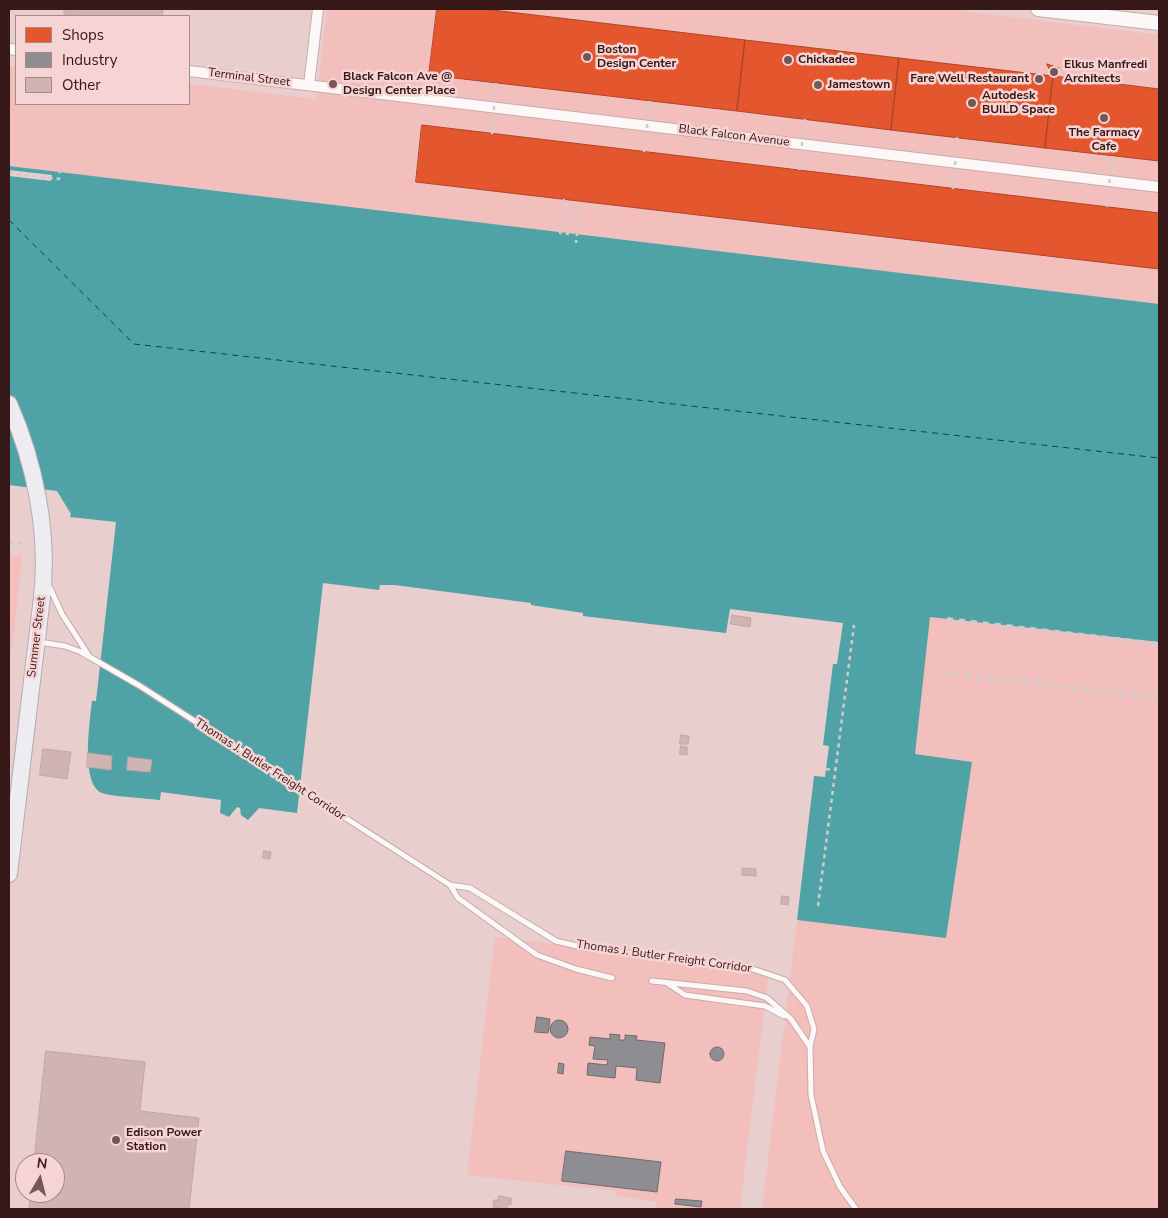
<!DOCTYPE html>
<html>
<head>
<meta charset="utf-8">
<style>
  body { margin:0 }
  #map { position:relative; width:1168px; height:1218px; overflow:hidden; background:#e8cecd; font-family:"Nunito Sans",sans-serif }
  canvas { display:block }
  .frame { position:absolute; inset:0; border:10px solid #361818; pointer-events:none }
  .legend { position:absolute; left:15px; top:15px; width:175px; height:90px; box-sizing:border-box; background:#f6d4d3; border:1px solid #a98988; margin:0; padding:6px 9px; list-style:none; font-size:15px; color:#361818 }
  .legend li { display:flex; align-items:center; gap:10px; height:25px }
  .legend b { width:25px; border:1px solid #a98988 }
  .north { position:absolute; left:15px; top:1153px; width:50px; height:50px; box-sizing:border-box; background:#f6d4d3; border:1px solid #a98988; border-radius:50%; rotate:8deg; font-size:14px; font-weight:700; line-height:20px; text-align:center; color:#361818 }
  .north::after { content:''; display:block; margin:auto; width:18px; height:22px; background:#745857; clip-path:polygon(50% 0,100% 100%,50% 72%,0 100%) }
</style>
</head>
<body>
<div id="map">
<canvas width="1168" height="1218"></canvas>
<div class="frame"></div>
<ul class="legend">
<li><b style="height:14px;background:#e4572e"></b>Shops</li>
<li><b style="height:14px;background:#8d8d92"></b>Industry</li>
<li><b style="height:14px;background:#d0b4b3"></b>Other</li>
</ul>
<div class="north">N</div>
</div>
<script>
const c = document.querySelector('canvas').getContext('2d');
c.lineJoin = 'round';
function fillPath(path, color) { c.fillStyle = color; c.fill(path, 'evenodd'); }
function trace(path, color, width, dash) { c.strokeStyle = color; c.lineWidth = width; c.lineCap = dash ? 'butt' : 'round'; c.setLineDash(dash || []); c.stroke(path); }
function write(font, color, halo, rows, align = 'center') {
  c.font = font + ' "Nunito Sans",sans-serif'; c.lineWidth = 5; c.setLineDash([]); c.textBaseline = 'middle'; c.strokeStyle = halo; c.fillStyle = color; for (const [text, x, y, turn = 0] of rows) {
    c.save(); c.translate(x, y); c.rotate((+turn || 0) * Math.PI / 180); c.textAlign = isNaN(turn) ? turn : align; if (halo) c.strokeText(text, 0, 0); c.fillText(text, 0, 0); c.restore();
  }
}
const built = new Path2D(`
  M327,9H946L1159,35V304L9,166V66L16,67V104H189V84L316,99Z
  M9,555L22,556L12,649H9Z
  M930,616L1159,642V1209H762L797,920L946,937L972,762L914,754Z
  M495,937L769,970L740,1209H657L656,1202L616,1196L615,1191L467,1175Z`);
const water = new Path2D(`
  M9,166L1159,304V642L930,617L915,754L972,762L946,938L797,920L814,776L825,777L829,746L823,745L833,664H837L843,623L730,609L726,633L583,616V613L531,605V603L395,585H380L379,590L323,583L297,813L259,808L248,820L241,815L240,808L237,807L229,817L220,813L221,800L161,792L160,800C145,798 114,797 102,793C80,784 90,720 92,701H96L116,522L70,517L71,514L57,491L9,485Z`);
const pier = new Path2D(`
  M9,170L52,175L51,181L9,176Z`);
const shops = new Path2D(`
  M437,9H484L745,40L737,111L429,75Z
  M745,40L899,58L891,130L737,111Z
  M899,58L1053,76L1045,148L891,130Z
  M1047,64L1059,68L1053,76Z
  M1053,76L1159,89V161L1045,148Z
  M422,125L1159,213V269L416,182Z`);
const industry = new Path2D(`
  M537,1017L550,1019L548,1033L535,1032Z
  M550 1029a9 9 0 1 1 18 0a9 9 0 1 1-18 0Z
  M610,1034L620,1035L619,1040H625V1035L637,1036L636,1040L665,1043L660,1083L636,1080L637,1068L616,1066L615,1078L587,1075L588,1063L607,1065L608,1060L593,1059L595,1046L589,1045L590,1037L610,1039Z
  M710 1054a7 7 0 1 1 14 0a7 7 0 1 1-14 0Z
  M559,1063L564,1064L563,1074L558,1073Z
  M566,1151L661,1162L657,1192L562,1181Z
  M676,1199L702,1201L701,1207L675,1204Z`);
const ferry = new Path2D(`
  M9,220L134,344L1159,458`);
const building = new Path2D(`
  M65,9H163L162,16H78L64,14Z
  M732,615L751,618L750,627L731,624Z
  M681,735L689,736L688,744H680Z
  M681,746L687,747V755L680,754Z
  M43,749L71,752L67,779L40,775Z
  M88,753L112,756L111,770L87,767Z
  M128,757L152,760L150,772L127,770Z
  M264,851L271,852L270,859L263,858Z
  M743,868L756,869V876L742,875Z
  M782,896L789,897L788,905L781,904Z
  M46,1051L145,1062L140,1111L199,1118L189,1209H29L30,1193H55V1163H34Z
  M499,1196L511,1198V1205L508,1204L507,1209L493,1207L494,1200H498Z`);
const path = new Path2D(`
  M9,173L59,179L61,160
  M564,199L560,233L568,234L571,206L580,208L576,243
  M9,543H24
  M826,769L836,770
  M818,906L854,625`);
const service = new Path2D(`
  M49,586L62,614L89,656
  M39,642L65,646L81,652L140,686L450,885L470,888L556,941L585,948L747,967L785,980L807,1006L814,1029L810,1047L811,1095L823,1151L840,1187L856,1209
  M450,885L458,898L537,955L576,969L612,978
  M652,981L747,991L767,998L791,1019L810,1047
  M667,983L685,995L765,1006L784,1016`);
const minor = new Path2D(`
  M9,49L16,50
  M189,71L1159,187
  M309,85L318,9`);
const tertiary = new Path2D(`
  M1038,9L1159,23`);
const primary = new Path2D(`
  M9,404C35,463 49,532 42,597L9,874`);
const rail = new Path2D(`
  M947,619L1159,644
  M940,672L1159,698`);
const pathBridge = new Path2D(`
  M492,134L496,83
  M644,152L650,101
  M799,170L805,119
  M953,189L957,137
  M1107,207L1112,156`);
const markers = [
  [587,57,5,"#745857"],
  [788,60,5,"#745857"],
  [1054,72,5,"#745857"],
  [1039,79,5,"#745857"],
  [333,84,5,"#745857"],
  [818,85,5,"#745857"],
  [972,103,5,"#745857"],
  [1104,118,5,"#745857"],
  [116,1140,5,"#745857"]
];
const poiNames = [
  ["Boston",597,50],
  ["Design Center",597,64],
  ["Chickadee",798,60],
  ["Elkus Manfredi",1064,65],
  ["Architects",1064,79],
  ["Black Falcon Ave @",343,77],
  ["Design Center Place",343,91],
  ["Fare Well Restaurant",1029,79,"right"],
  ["Jamestown",828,85],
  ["Autodesk",982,96],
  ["BUILD Space",982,110],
  ["The Farmacy",1104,133,"center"],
  ["Cafe",1104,147,"center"],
  ["Edison Power",126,1133],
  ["Station",126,1147]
];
const streetNames = [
  ["Terminal Street",249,78,7],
  ["Black Falcon Avenue",734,136,7],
  ["Summer Street",37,637,-83],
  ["Thomas J. Butler Freight Corridor",270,770,33],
  ["Thomas J. Butler Freight Corridor",664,957,8]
];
fillPath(built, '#f2bfbd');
fillPath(water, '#4fa2a6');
fillPath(pier, '#e8cecd');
fillPath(shops, '#e4572e');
trace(shops, '#b04427', 1);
fillPath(industry, '#8d8d92');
trace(industry, '#736a6d', 1);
trace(ferry, '#104245', 1, [6, 5]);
fillPath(building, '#d0b4b3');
trace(building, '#c0a6a5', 1);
trace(service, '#c7acab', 7);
trace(minor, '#c7acab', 12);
trace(tertiary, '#c7acab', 16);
trace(primary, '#b4aab1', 18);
trace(path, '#d2cac9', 2.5, [4, 4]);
trace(service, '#fcf8f8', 5);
trace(minor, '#fcf8f8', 10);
trace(tertiary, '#fcf8f8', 14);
trace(primary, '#edecf0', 16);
trace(rail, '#d3caca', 4, [6, 6]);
trace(pathBridge, '#d2cac9', 2.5, [4, 4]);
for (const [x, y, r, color] of markers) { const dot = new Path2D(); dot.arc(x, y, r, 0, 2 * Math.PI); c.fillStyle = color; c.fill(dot); trace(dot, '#f6d4d3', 2); }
write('bold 12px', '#361818', '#f6d4d3', poiNames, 'left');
write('12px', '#361818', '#f6d4d3', streetNames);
</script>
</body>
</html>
